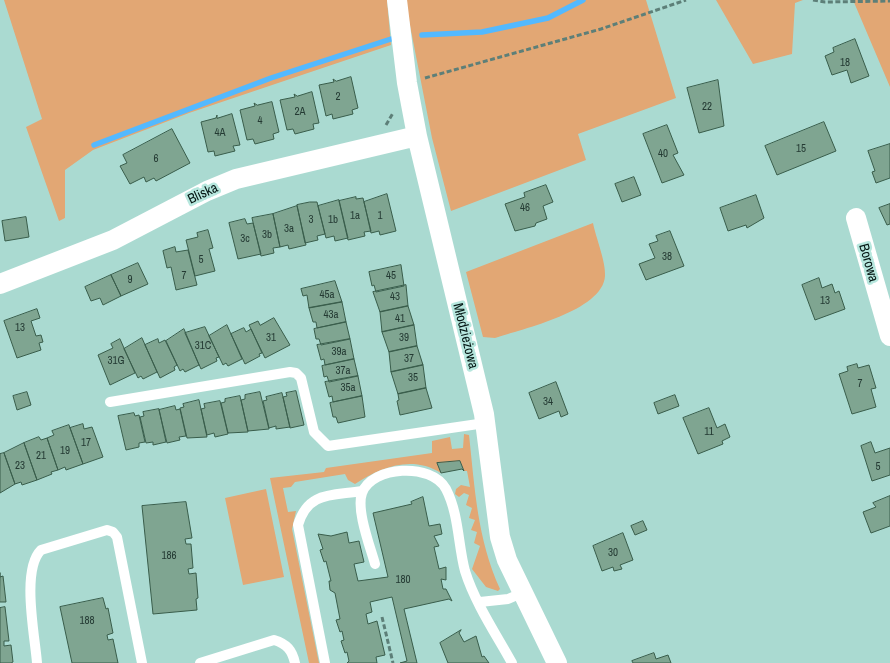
<!DOCTYPE html>
<html>
<head>
<meta charset="utf-8">
<style>
  body { margin:0 }
  canvas { display:block; background:#aadad1 }
</style>
</head>
<body>
<canvas width="890" height="663"></canvas>
<script>
const c = document.querySelector('canvas').getContext('2d');
c.lineJoin = 'round';
function fillPath(path, color) { c.fillStyle = color; c.fill(path, 'evenodd'); }
function trace(path, color, width, dash) { c.strokeStyle = color; c.lineWidth = width; c.lineCap = dash ? 'butt' : 'round'; c.setLineDash(dash || []); c.stroke(path); }
function write(font, color, halo, rows, align = 'center') {
  c.font = font + ' "Archivo Narrow",sans-serif'; c.lineWidth = 5; c.setLineDash([]); c.textBaseline = 'middle'; c.strokeStyle = halo; c.fillStyle = color; for (const [text, x, y, turn = 0] of rows) {
    c.save(); c.translate(x, y); c.rotate((+turn || 0) * Math.PI / 180); c.textAlign = isNaN(turn) ? turn : align; if (halo) c.strokeText(text, 0, 0); c.fillText(text, 0, 0); c.restore();
  }
}
const green = new Path2D(`
  M4,0H387L391,45L189,113L93,150L65,170V218L59,221L26,127L42,119Z
  M405,0H646L676,98L578,134L586,160L451,211L432,138Z
  M716,0H803L795,3L792,54L753,64Z
  M853,0H890V87Z
  M593,223C596,238 606,262 605,276C603,311 522,329 495,338L483,337L466,272Z
  M464,434L469,435C475,489 477,538 500,589L498,591L486,587L472,569L480,546L474,543L477,532L471,530L475,520L469,518L472,508L466,505L469,495L464,493L459,497L455,494L456,489L461,485L470,487L467,471H464L460,461L440,464L438,463L441,473C412,455 381,467 355,484L348,480L345,474L295,482L291,487L283,488L288,512L296,511L292,529L319,663H309L270,478L324,472L326,468L432,453V441L450,437L452,449L463,448Z
  M266,489L284,577L243,585L225,498Z`);
const stream = new Path2D(`
  M422,35L482,32L548,18L583,0
  M94,145L271,78L391,39`);
const building = new Path2D(`
  M855,39L869,76L851,83L847,70L832,75L825,56L834,52L833,48Z
  M351,77L358,108L352,110L353,114L333,119L332,114L326,116L319,85L334,82L333,79L336,81Z
  M718,80L724,126L699,133L687,88Z
  M312,92L319,123L313,124L314,129L295,134L293,129L287,130L280,100L295,97L294,94L297,96Z
  M272,102L279,132L273,134L274,139L255,144L253,139L247,140L240,110L255,106L254,103L257,105Z
  M232,114L240,145L233,146L235,151L215,156L214,151L208,152L201,122L216,118L217,115V118Z
  M824,122L836,151L777,175L765,146Z
  M667,125L678,153L673,155L684,175L662,183L643,134Z
  M172,129L190,163L156,181L154,178L146,182L144,177L130,184L120,166L127,163L123,155Z
  M890,144V178L876,183L872,172L875,171L868,151Z
  M634,177L641,195L622,202L615,184Z
  M546,185L553,202L543,206L547,219L536,223L535,226L515,231L505,204L525,197L524,193Z
  M387,194L396,231L380,235L379,231L371,233L364,202Z
  M756,195L764,218L747,228L746,225L728,231L720,208Z
  M356,197V199L363,198L371,231L364,232L365,236L348,240L339,201Z
  M339,200L348,238L335,241L334,236L326,238L318,206Z
  M310,202H317L325,234L317,236L318,240L305,243L297,205Z
  M890,204V224L887,225L879,208Z
  M297,206L306,245L289,249L288,245L280,247L273,214Z
  M273,214L280,247L273,248L274,253L261,256L252,218Z
  M26,217L29,237L5,241L2,221Z
  M245,219L247,224L253,223L261,254L238,259L229,223Z
  M208,230L213,248L209,249L215,271L195,276L186,240L198,237L197,233Z
  M670,231L684,266L646,280L639,264L655,258L649,244L658,241L656,236Z
  M175,247L176,252L188,250L197,285L176,290L171,267L167,268L163,251Z
  M138,263L148,284L121,296L111,275Z
  M401,265L404,286L376,292L374,285L372,286L369,272Z
  M111,275L121,296L103,305L100,298L91,301L85,287Z
  M819,278L822,288L832,284L835,293L839,291L845,309L815,320L802,285Z
  M335,281L342,302L309,308L307,295L303,296L301,289Z
  M406,285L408,306L380,312L373,292Z
  M342,302L346,322L317,328L316,322H313L309,308Z
  M408,306L414,325L382,332L380,312Z
  M37,309L40,318L31,321L36,336L41,335L43,342L39,343L41,350L17,358L4,321Z
  M274,318L290,345L265,358L249,325L258,321L260,325Z
  M346,322L350,339L321,345L319,339H316L314,329Z
  M227,325L242,359L228,366L226,363L223,365L209,336Z
  M414,325L417,346L389,352L382,332Z
  M205,327L219,357L216,358L217,361L201,369L185,333Z
  M244,328L246,332L251,329L262,353L259,354L260,356L245,364L231,334Z
  M184,329L199,365L185,372L183,369L180,371L166,341Z
  M142,338L157,372L143,379L141,376L138,378L124,349Z
  M120,339L135,373L110,385L98,355L113,348L111,344Z
  M158,339L159,343L165,340L177,365L174,367L175,370L160,378L145,345Z
  M350,339L354,359L325,365L324,359L321,360L317,345Z
  M417,346L423,365L391,372L389,352Z
  M354,359L358,376L329,382L327,376L324,377L322,366Z
  M857,364L858,368L869,365L876,388L871,389L876,407L852,414L839,374L848,371L847,367Z
  M423,365L426,388L398,394L391,372Z
  M358,376L362,396L333,402L332,396L329,397L325,382Z
  M556,382L568,414L561,417L559,411L539,419L529,393Z
  M426,388L432,408L400,415L397,401L399,400L398,394Z
  M296,391L304,425L290,428L283,397L287,396L286,393Z
  M27,392L31,405L17,410L13,396Z
  M260,392L269,429L248,431L241,400L245,399V395Z
  M282,393L290,427L276,429V426L269,428L263,401L267,400L266,397Z
  M675,395L679,406L658,414L654,403Z
  M240,396L248,432L228,433L221,403L225,402V399Z
  M362,396L365,417L338,423L336,417H333L330,403Z
  M199,400L207,437L187,438L180,408L184,407L183,404Z
  M220,401L228,434L215,437L214,433L207,435L201,409L205,408L204,404Z
  M175,406L176,410L180,409L186,436L179,437L180,440L167,443L159,410Z
  M709,408L717,428L725,424L730,437L722,441L723,444L698,454L683,418Z
  M159,409L166,442L153,445V442L146,443L140,417L144,416L143,412Z
  M134,413L135,416L139,415L145,442L139,443V447L126,450L118,416Z
  M83,424L84,429L92,427L103,457L83,464L70,428Z
  M69,425L83,464L66,470L65,467L58,470L47,438L54,435L52,431Z
  M39,437L41,440L47,438L58,470L51,472L52,474L37,480L24,443Z
  M871,442L875,453L890,448V475L872,481L861,446Z
  M24,443L37,480L22,485L21,482L15,484L4,453Z
  M4,453L15,484L0,493V454Z
  M460,461L464,471L462,469L441,473L437,463Z
  M890,496V526L871,533L863,512L876,507L873,503Z
  M423,497L429,526L440,524L442,534L434,536L439,546L434,547L439,569L446,567V580L441,579L443,589H446L452,601L449,599L404,609L417,663H400L407,661L392,597L370,602L372,612L366,614L368,624L377,621L385,655L376,657L377,663H347L349,661L347,652L345,653L341,641L344,640L342,631L340,632L336,620L340,619L335,593L330,590L329,581H331L326,561L324,562L320,550L323,549L318,534L331,536L347,532L349,543L359,541L364,562L354,564L358,581L388,577L373,513L412,504L411,502Z
  M186,502L192,538L185,539L186,544H191L193,568L188,569L189,574L196,573L198,598L196,599L197,610L153,614L142,506Z
  M643,521L647,530L635,535L631,526Z
  M623,533L633,560L620,565L622,569L614,571L613,567L602,571L593,546Z
  M0,573V577L3,576L6,602H0Z
  M103,598L106,609L108,608L113,633L107,635L108,640L113,639L118,663H72L60,607Z
  M5,607L9,641H4V646L11,645L13,662L11,663H0V608Z
  M461,630L459,633L464,642L476,636L482,657L484,656L489,663H448L440,643Z
  M654,653L656,659L668,655L671,663H633L632,661Z`);
const path = new Path2D(`
  M813,0L825,2L890,1
  M425,78L601,29L686,0
  M386,125L393,113
  M382,617L393,663`);
const lane = new Path2D(`
  M110,402L290,372L296,373L301,378L314,432L328,446L485,423
  M375,564C370,546 356,510 362,493C372,466 431,462 446,489C459,514 458,545 465,571C475,603 496,634 512,663
  M480,602L508,599L522,593
  M37,663C35,636 21,570 41,550L107,530L113,532L117,537L142,663
  M200,663L274,640C287,644 292,650 295,663
  M325,663L298,525C308,491 332,496 362,491`);
const street = new Path2D(`
  M397,0L407,83L417,136L484,414L500,537L507,560L557,663
  M856,218L890,336
  M0,284L113,240L207,191L236,179L417,136`);
const numberNames = [
  ["18",845,63],
  ["2",338,97],
  ["22",707,107],
  ["2A",300,112],
  ["4",260,121],
  ["4A",220,133],
  ["15",801,149],
  ["40",663,154],
  ["6",156,159],
  ["46",525,208],
  ["1a",355,216],
  ["1",380,216],
  ["3",311,220],
  ["1b",333,220],
  ["3a",289,229],
  ["3b",267,235],
  ["3c",245,239],
  ["38",667,257],
  ["5",201,260],
  ["7",184,276],
  ["45",391,276],
  ["9",130,280],
  ["45a",327,295],
  ["43",395,297],
  ["13",825,301],
  ["43a",331,315],
  ["41",400,319],
  ["13",20,328],
  ["31",271,338],
  ["39",404,338],
  ["31C",203,346],
  ["39a",339,352],
  ["37",409,359],
  ["31G",116,361],
  ["37a",343,371],
  ["35",413,378],
  ["7",860,384],
  ["35a",348,388],
  ["34",548,402],
  ["11",709,432],
  ["17",86,443],
  ["19",65,451],
  ["21",41,456],
  ["23",20,466],
  ["5",878,467],
  ["30",613,553],
  ["186",169,556],
  ["180",403,580],
  ["188",87,621]
];
const streetNames = [
  ["Bliska",203,194,-25],
  ["Borowa",868,263,74],
  ["Młodzieżowa",465,336,76]
];
fillPath(green, '#e2a774');
trace(stream, '#53b9ff', 5.5);
fillPath(building, '#7fa591');
trace(building, '#395d4b', 1);
trace(path, '#5d7f78', 3, [5, 2.5]);
trace(lane, '#fff', 10);
trace(street, '#fff', 20);
write('11px', '#243a33', null, numberNames);
write('14px', '#051714', '#b7e7de', streetNames);
</script>
</body>
</html>
